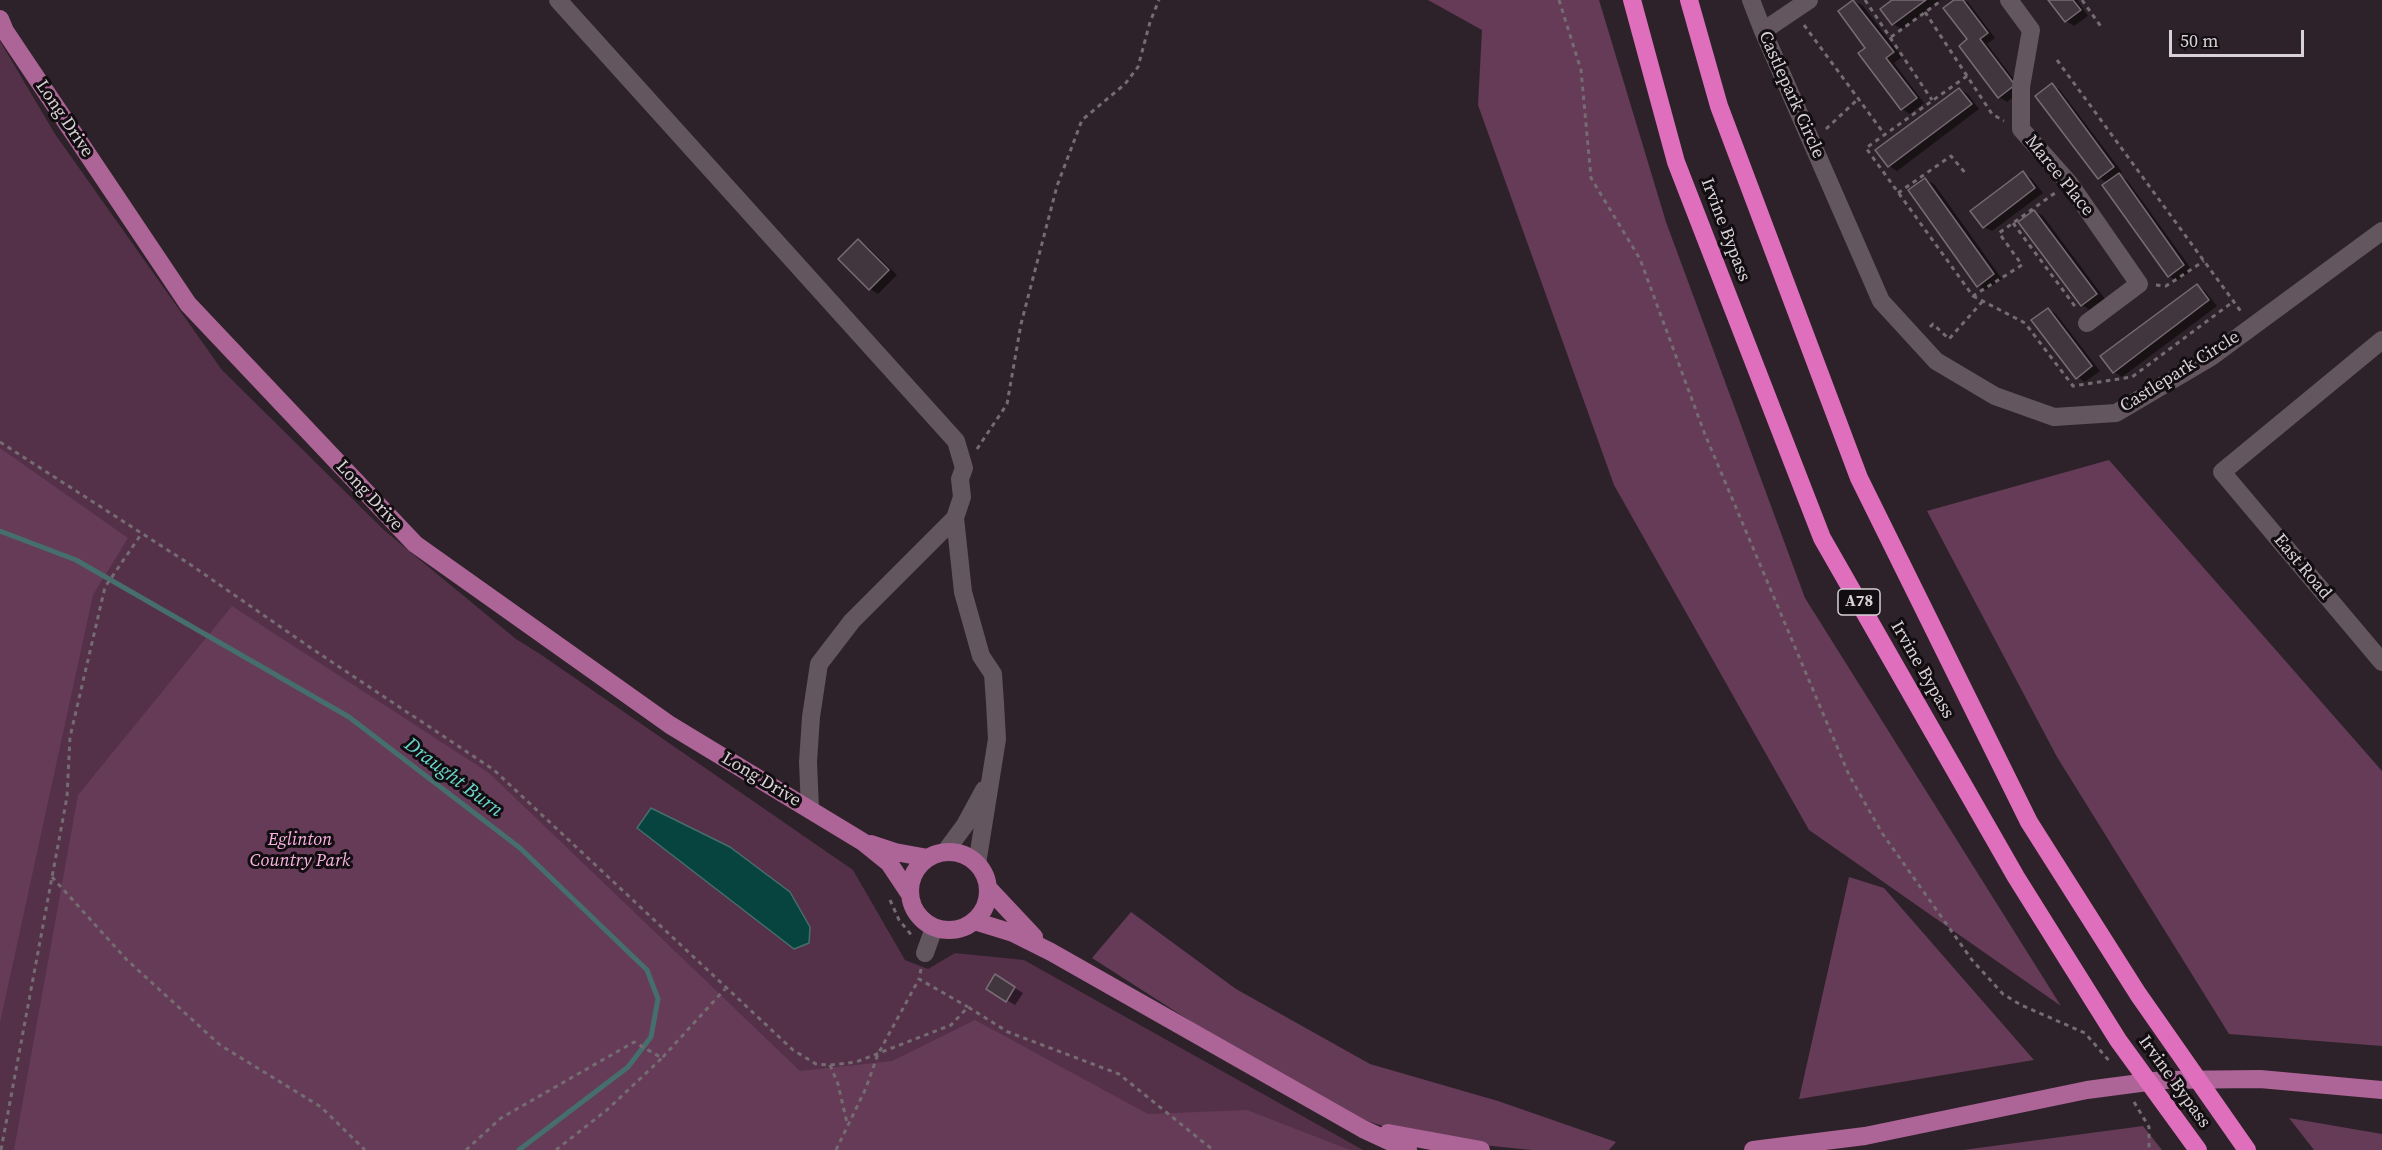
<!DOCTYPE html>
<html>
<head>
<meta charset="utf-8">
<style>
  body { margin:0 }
  #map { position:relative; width:2382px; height:1150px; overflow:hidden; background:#2d2229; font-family:"Source Serif 4",serif }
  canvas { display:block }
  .scale { position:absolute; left:2169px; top:30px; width:135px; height:27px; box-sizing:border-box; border:3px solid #d8d1d5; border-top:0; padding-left:8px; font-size:18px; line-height:21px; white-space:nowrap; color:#d8d1d5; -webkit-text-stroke:4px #120d10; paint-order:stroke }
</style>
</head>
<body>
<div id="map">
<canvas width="2382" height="1150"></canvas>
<div class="scale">50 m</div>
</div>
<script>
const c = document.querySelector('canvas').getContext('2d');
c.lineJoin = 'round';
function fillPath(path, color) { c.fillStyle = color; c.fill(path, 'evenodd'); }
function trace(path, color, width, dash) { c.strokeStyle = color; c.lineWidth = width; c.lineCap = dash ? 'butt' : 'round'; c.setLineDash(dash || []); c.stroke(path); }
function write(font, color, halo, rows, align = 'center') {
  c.font = font + ' "Source Serif 4",serif'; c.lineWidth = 6; c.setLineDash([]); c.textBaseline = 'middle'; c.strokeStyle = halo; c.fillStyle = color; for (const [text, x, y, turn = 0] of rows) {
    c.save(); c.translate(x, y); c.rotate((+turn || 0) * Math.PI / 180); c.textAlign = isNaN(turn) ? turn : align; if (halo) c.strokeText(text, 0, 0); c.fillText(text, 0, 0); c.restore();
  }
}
const green = new Path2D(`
  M0,41L55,134L222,370L385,531L516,639L540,654L853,870L905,960L928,969L955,953L1024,960L1363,1150H0Z`);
const forest = new Path2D(`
  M1428,0H1599L1666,222L1805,598L2061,1006L1809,830L1614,485L1478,105L1482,30Z
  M0,448L128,538L93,595L0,1023Z
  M2109,460L2382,771V1046L2229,1034L2057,757L1927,511Z
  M232,606L489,773L800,1071L892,1061L975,1020L1148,1114L1247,1110L1350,1150H14L78,795Z
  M1849,877L1884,888L2034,1060L1799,1099Z
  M1131,912L1236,989L1370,1064L1498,1101L1616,1142L1609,1150H1532L1421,1139L1323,1106L1092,958Z
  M2289,1118L2382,1134V1150H2314Z
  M2143,1126L2162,1150H1963Z`);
const water = new Path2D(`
  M651,808L730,847L790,892L810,927L809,943L794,949L637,828Z`);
const shadow = new Path2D(`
  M1894,0H1940L1902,29L1893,24Z
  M1956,0L1968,2L1995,38L1987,44L2022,90L2007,102L1999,97L1969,40Z
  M2050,0H2077L2088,16L2074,26L2066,21Z
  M1854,1L1863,6L1902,57L1894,63L1924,103L1910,114L1902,109L1867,48L1840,12Z
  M2052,85L2060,90L2122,172L2118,175L2127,180L2192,270L2177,281L2169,276L2108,183L2099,178L2037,96Z
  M1959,89L1968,94L1979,109L1897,171L1889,166Z
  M2023,173L2031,178L2043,193L1992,231L1984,227Z
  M1925,179L1934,184L2002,279L1986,290L1978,286Z
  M2034,211L2043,216L2105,299L2090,310L2082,305Z
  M859,241L867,246L897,275L878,294L870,289Z
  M2197,286L2205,291L2217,306L2122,377L2114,372Z
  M2048,309L2056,314L2100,371L2085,382L2077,377Z
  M996,976L1023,993L1015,1005L988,989Z`);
const stream = new Path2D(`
  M0,531L76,560L349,717L520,848L647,970L658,999L651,1037L628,1067L519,1150`);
const building = new Path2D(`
  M1853,0L1894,52L1886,58L1917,98L1901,110L1858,53L1865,48L1838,11Z
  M1892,0H1926L1892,25L1880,9Z
  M1954,0H1963L1988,33L1980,39L2015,85L1998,98L1959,46L1967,39L1943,8Z
  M2048,0H2073L2081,10L2065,22Z
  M2052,83L2114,167L2098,179L2035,96Z
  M1959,88L1972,104L1888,167L1875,150Z
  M2023,171L2035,188L1983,228L1970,211Z
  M2119,173L2184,265L2168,277L2102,185Z
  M1925,178L1994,274L1977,287L1908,190Z
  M2034,210L2097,294L2081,306L2018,222Z
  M858,239L889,270L869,290L838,259Z
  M2197,284L2209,300L2113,373L2100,356Z
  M2048,308L2092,366L2076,379L2031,320Z
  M995,974L1015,987L1006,1002L986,989Z`);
const path = new Path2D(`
  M1559,0L1581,70L1591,178L1640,259L1704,432L1849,775L1882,833L1972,960L2003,994L2021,1005L2085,1033L2111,1063
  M1865,0L1932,100
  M2082,0L2102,28
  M1925,12L1992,114L2004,121
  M1804,25L1885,135
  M1891,37L1942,0
  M2057,60L2242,313
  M1967,76L1866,148L1973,296L2022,265L1999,233L2055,193
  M1826,129L1858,99
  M1898,193L1951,156L1966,174
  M2013,223L2077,309
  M2156,285L2166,286L2204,261
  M1973,296L2025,323L2073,386L2132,377L2234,301
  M1930,327L1933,324L1949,339L1982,302
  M0,442L191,565L311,648L494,770L793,1050L816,1064L830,1065L856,1062L951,1025L968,1007L1008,1032L1119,1074L1213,1150
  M977,449L1007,404L1021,324L1057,186L1082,120L1125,84L1138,67L1150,22L1159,0
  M52,877L127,960L220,1045L321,1107L365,1150
  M890,900L899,920L913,937
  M921,969L919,979L968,1007
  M830,1065L838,1084L847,1123
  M2134,1102L2149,1127V1150
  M1,1150L67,797L70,737L105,587L142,533
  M466,1150L501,1118L634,1042L662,1058L725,989
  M556,1150L608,1109L662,1058
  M836,1150L866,1088L878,1054L919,979`);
const minor = new Path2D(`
  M558,0L956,441L964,468L960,479L962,497L955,518L963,592L981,656L993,674L995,703L997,739L977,864
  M1751,0L1763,31L1881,301L1936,361L1995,396L2054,417L2116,413L2211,357L2382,231
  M2009,0L2031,30L2021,87V129L2069,183L2139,284L2087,323
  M1763,31L1809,0
  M2382,340L2222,472L2382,662
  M810,809L808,762L811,717L819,664L852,621L955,518
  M945,852L965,825L984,790
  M925,953L934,928`);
const major = new Path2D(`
  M0,19L5,31L188,304L415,544L670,725L863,842L889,863L909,893
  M871,844L895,852L928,858
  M910 891a39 39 0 1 1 78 0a39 39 0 1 1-78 0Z
  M988,888L1034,937
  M974,921L1013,933L1051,952L1363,1129L1408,1150
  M1388,1133L1481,1150
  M1753,1150L1865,1136L2087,1090L2163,1080L2260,1079L2382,1090`);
const highway = new Path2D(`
  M1632,0L1676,162L1822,538L2016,877L2118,1040L2198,1150
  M1689,0L1719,106L1859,478L2029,822L2138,994L2247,1150`);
const shields = [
  [1859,602,42]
];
const shieldNames = [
  ["A78",1859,602]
];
const streetNames = [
  ["Castlepark Circle",1791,95,66],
  ["Long Drive",64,119,56],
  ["Maree Place",2059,176,51],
  ["Irvine Bypass",1725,230,69],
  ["Castlepark Circle",2180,372,-32],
  ["Long Drive",369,496,47],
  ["East Road",2302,567,50],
  ["Irvine Bypass",1922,670,60],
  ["Long Drive",761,780,31],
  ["Irvine Bypass",2174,1082,54]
];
const parkNames = [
  ["Eglinton",300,840],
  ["Country Park",300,861]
];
const waterNames = [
  ["Draught Burn",453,778,37]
];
fillPath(green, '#553049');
fillPath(forest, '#653b57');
fillPath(water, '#07443f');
trace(water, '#466e6c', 1.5);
fillPath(shadow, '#0007');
trace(stream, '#466e6c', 5);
fillPath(building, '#41363d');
trace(building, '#796b74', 1.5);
trace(path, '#756c72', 3, [4.5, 4.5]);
trace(minor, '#63565e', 18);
trace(major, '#ad6496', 18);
trace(highway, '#df6ebc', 18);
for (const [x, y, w] of shields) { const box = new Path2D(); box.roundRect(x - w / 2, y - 13, w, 26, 4.5); c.fillStyle = '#120d10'; c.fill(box); trace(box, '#d8d1d5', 1.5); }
write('bold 16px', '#d8d1d5', null, shieldNames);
write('18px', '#d8d1d5', '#120d10', streetNames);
write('italic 18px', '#fbb3e1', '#120d10', parkNames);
write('italic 20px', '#69d6cc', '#120d10', waterNames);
</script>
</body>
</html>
